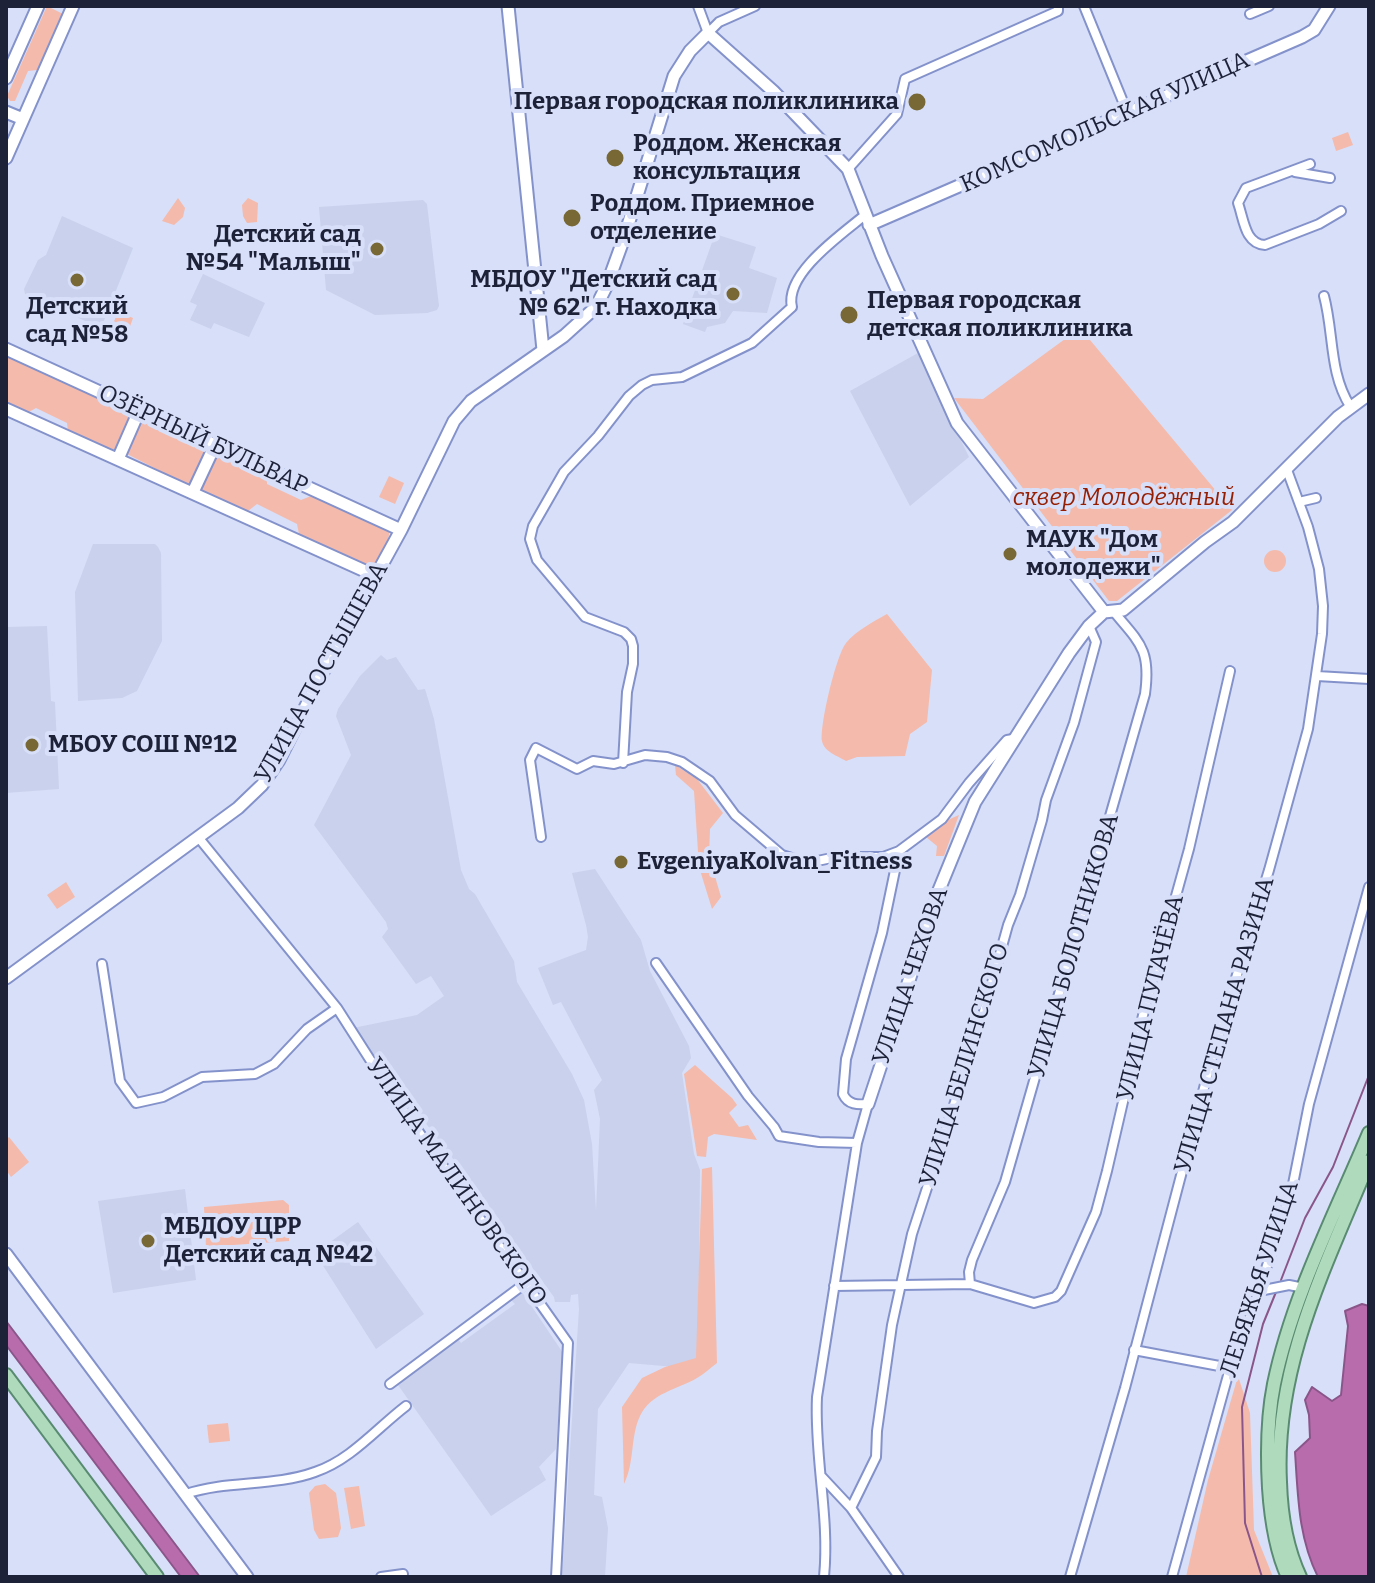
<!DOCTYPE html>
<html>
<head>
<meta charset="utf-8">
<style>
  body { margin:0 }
  #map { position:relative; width:1375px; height:1583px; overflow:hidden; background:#d8dff8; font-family:Bitter,serif }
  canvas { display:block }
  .frame { position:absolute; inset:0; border:8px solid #1d2239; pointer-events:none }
</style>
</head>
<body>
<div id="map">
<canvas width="1375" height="1583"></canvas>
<div class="frame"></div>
</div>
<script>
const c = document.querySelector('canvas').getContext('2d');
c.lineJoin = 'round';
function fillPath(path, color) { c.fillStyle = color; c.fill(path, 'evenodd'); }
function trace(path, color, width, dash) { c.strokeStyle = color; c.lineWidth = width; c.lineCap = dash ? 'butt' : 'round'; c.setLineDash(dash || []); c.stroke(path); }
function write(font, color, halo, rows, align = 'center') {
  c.font = font + ' Bitter,serif'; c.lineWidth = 8; c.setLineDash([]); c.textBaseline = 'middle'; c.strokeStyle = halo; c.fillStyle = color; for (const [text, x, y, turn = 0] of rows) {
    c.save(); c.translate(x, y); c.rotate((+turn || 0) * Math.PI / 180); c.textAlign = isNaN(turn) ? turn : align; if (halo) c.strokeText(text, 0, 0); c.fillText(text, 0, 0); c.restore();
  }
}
const built = new Path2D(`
  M423,200L427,204L439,306L437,310L427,313L375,315L326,290L319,207Z
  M62,216L133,248L101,328L25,294L24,289L38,260L46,255Z
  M715,234L756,247L749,268L777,278L767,313L733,311L725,323L707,327L705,332L683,324Z
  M203,274L265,303L249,337L214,323L211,329L190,320L197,305L190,302Z
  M918,353L969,457L910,506L850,391Z
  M93,544H155L158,547L161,553L162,641L137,691L122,698L78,701L75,592Z
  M47,626L51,701L55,702L59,789L6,793V627Z
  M381,655L387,660L396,657L418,690L425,689L434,719L461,870L469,889L475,894L514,961L517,982L572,1074L584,1100L592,1144L596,1211L600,1119L594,1090L602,1080L561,1002L553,1005L538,968L586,950L588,937L586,925L572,873L595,869L641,940L650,971L689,1046L691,1058L682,1073L694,1154L700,1170L698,1369L629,1363L598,1409L594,1495L602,1497L608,1528L605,1577H562L579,1309L578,1294L571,1295L570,1302H555L554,1297L499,1223V1219L353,1028L417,1015L444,996L431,976L416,984L382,937L388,929L386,922L314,825L351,755L336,716L338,709L360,676Z
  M185,1189L196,1280L113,1293L98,1201Z
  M358,1222L424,1314L376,1349L315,1253Z
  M522,1292L565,1356L566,1366L561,1382L556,1449L539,1467L546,1480L491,1516L398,1385L458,1339L461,1343L515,1304L511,1300Z`);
const green = new Path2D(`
  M47,6L63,14L37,70L28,71L15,101H10L7,96Z
  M1348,132L1353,145L1336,151L1332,138Z
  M178,198L185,208L183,217L174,225L162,221Z
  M248,198L258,203L257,222L247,223L243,216L242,205Z
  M118,312L133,318L128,332L112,326Z
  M1080,328L1232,510L1117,601H1109L954,398L983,399Z
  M6,354L134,413L118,452L68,431L67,423L36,408L27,413L6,403Z
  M147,419L205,445L208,450L194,483L186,484L127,454L140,423Z
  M217,453L267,472V484L301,500L316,494L389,529C391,541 379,559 371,567L299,534L297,524L257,504L248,511L198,488Z
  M389,476L404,483L395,504L379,497Z
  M1264 561a11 11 0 1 1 22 0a11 11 0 1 1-22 0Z
  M887,614L932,670L927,722L910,734L905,756L857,757L846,761C838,756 824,752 822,741C820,724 836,656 846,643C857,630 873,622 887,614Z
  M675,765L697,779L723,813L710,829L709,856L721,897L712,909L699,867L694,791L676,775Z
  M959,815L944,856H936L937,846L926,837L941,823Z
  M66,882L75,897L57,909L47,895Z
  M695,1065L732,1098L737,1105L729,1113L739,1127L748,1125L757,1140L714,1134L708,1137L706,1157L697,1156L684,1074Z
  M9,1137L29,1162L11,1177L6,1170V1140Z
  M712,1167L717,1363C710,1368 704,1374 697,1378C676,1390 651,1393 640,1416C630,1437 635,1462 624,1484L622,1407L642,1378L665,1367L696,1358L702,1169Z
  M283,1200L289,1205V1241L206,1247L204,1207Z
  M1238,1376L1250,1413L1254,1530L1273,1577H1186L1208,1480Z
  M228,1423L230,1441L209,1443L207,1425Z
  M325,1484L336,1493L341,1528L338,1537L319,1539L314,1530L309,1493L315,1486Z
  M359,1486L365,1526L351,1529L344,1488Z`);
const water = new Path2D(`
  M1362,1304L1369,1306V1577H1318C1298,1537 1298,1495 1295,1452L1310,1438L1309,1415L1305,1400L1312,1387L1332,1401L1341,1395L1348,1326L1345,1311Z
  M6,1321L200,1577H181L6,1345Z`);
const stream = new Path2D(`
  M1281,1280L1305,1218L1333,1167L1369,1075
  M1262,1577L1245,1523L1242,1407L1263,1324L1276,1292`);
const street = new Path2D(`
  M698,6L708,33L719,22L755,6
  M1084,6L1128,114
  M1250,14L1269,6
  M1310,164L1246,188L1238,203C1244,220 1245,244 1265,245L1319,224L1341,211
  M848,169L897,114L905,79L1058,11V6
  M1295,172L1330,178
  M1324,296C1334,333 1329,373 1350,406
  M1299,502L1316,498
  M1317,676L1369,679
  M623,763L627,692L633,664V646L631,639L624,632L585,617L537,560L530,539L533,526L564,472L598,436L629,396L642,385L652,380L682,377L752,343L792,307C784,274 842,234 865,215
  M198,837L337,1008L392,1094L568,1343L556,1577
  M541,837L530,760L536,748L577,769L593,761L614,764L645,755L667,757L682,762L710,781L735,815L782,855L808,863L836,857H883L899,851L942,819L969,783L1007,740L1013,739
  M656,963L748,1096L774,1127L779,1136L819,1142L857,1143
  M102,964L120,1081L136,1103L163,1097L202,1077L255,1074L274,1064L307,1029L337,1008
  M970,1284L969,1272L972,1260L1005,1182L1145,694C1151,650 1140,643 1114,612
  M834,1286L970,1284L1034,1303L1055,1297L1061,1291L1096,1212L1107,1171L1144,1011L1189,849L1230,671
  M1259,1291L1289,1285L1304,1288
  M1134,1350L1230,1368
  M390,1384L527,1282
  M822,1477L851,1508L899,1577
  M186,1494C227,1480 274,1487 315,1472C351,1460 377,1428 406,1406
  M851,1508L876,1457L877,1431L892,1325L912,1234L981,1022L1008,925L1020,895L1042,820L1046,800L1074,723L1096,642L1089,626
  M381,1577L403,1574
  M824,1577C830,1517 814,1457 817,1397L857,1143L868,1104C858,1105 848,1105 843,1094L846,1059L882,933L899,851
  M1070,1577L1125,1388L1214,1050L1269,870L1308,729L1322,634L1323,606L1319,569L1308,527L1287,470
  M1172,1577L1230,1368L1245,1333L1292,1189L1309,1104L1369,887`);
const secondary = new Path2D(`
  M508,6L543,350
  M6,78L38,6
  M6,112L23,119
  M6,158L73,6
  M869,225L1302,37L1314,30L1329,6
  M6,349L401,530
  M6,409L376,576
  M118,459L139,411
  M193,492L215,445
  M1104,612L1123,610L1205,542L1233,522L1338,417L1369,394
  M6,978L238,808L262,785L279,760L323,672L401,530L454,421L471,401L564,336L596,307L607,285L624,238L674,76L690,51L708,33L773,91L848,169L882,256L957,423L1104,612
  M868,1104L939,890L975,802L1069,653L1089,626L1104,612
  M6,1254L247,1577`);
const primary = new Path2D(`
  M6,1375L157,1577
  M1288,1577C1275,1549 1271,1518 1269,1488C1267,1453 1267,1419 1274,1384C1292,1297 1335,1214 1369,1133
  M1300,1577C1286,1547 1281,1515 1280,1482C1274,1366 1326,1266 1369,1161`);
const markers = [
  [917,102,10,"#776835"],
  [615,158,10,"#776835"],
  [572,218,10,"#776835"],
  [377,249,8,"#776835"],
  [77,280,8,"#776835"],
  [733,294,8,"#776835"],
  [849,315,10,"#776835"],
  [1010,554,8,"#776835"],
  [32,745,8,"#776835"],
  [621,862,8,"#776835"],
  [148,1241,8,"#776835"]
];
const poiNames = [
  ["Первая городская поликлиника",899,102,"right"],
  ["Роддом. Женская",633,144],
  ["консультация",633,172],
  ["Роддом. Приемное",590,204],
  ["отделение",590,232],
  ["Детский сад",361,235,"right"],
  ["№54 \"Малыш\"",361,263,"right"],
  ["МБДОУ \"Детский сад",717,280,"right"],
  ["№ 62\" г. Находка",717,308,"right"],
  ["Первая городская",867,301],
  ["детская поликлиника",867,329],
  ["Детский",77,307,"center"],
  ["сад №58",77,335,"center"],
  ["МАУК \"Дом",1026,540],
  ["молодежи\"",1026,568],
  ["МБОУ СОШ №12",48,745],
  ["EvgeniyaKolvan_Fitness",637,862],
  ["МБДОУ ЦРР",164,1227],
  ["Детский сад №42",164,1255]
];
const streetNames = [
  ["КОМСОМОЛЬСКАЯ УЛИЦА",1105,123,-24],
  ["ОЗЁРНЫЙ БУЛЬВАР",203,440,25],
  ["УЛИЦА ПОСТЫШЕВА",322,673,-61],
  ["УЛИЦА БОЛОТНИКОВА",1074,946,-74],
  ["УЛИЦА ЧЕХОВА",911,976,-71],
  ["УЛИЦА ПУГАЧЁВА",1151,998,-76],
  ["УЛИЦА СТЕПАНА РАЗИНА",1225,1025,-74],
  ["УЛИЦА БЕЛИНСКОГО",965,1065,-73],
  ["УЛИЦА МАЛИНОВСКОГО",456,1182,55],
  ["ЛЕБЯЖЬЯ УЛИЦА",1260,1279,-72]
];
const parkNames = [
  ["сквер Молодёжный",1124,498]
];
fillPath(built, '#c9d1ec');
fillPath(green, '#f4baac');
fillPath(water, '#b96cac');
trace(water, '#8a568a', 2);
trace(stream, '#8a568a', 2);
trace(street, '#8492cb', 12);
trace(secondary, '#8492cb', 15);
trace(primary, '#598b72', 16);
trace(street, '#fff', 8);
trace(secondary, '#fff', 11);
trace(primary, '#afdbbc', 12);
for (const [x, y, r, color] of markers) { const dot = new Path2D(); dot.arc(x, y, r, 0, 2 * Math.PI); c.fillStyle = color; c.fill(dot); trace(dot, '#d8dff8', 3); }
write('bold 24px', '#1d2239', '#d8dff8', poiNames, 'left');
write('24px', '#1d2239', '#d8dff8', streetNames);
write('italic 24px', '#961e02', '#d8dff8', parkNames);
</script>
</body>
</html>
